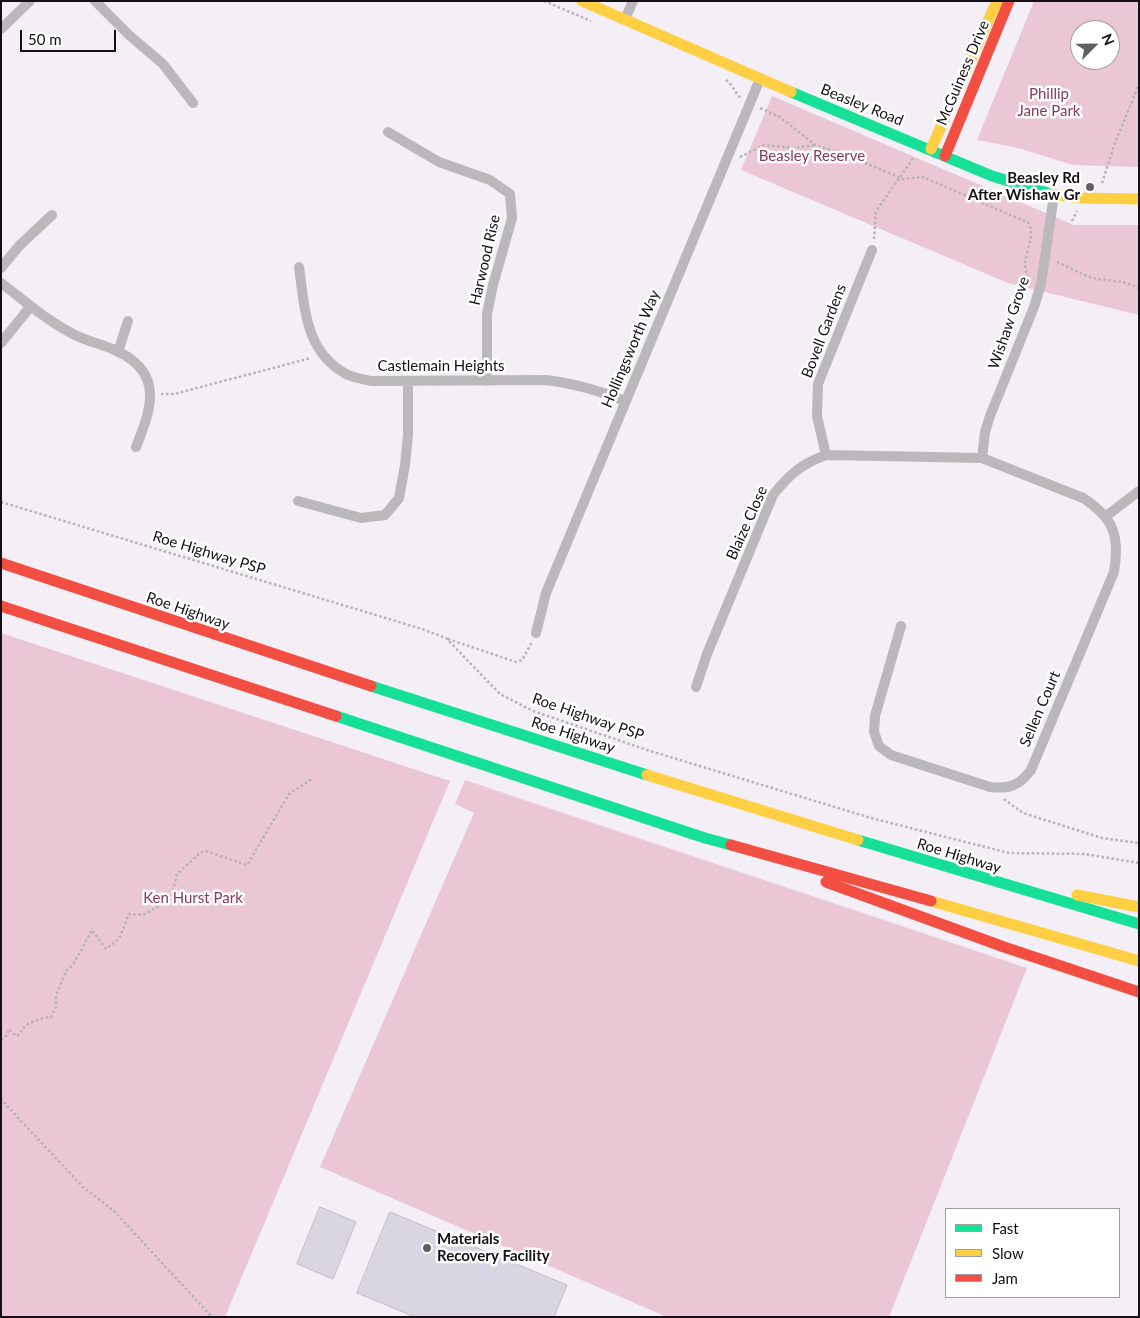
<!DOCTYPE html>
<html>
<head>
<meta charset="utf-8">
<style>
  body { margin:0 }
  #map { position:relative; width:1140px; height:1318px; overflow:hidden; background:#f4eef7; font-family:Lato,sans-serif }
  canvas { display:block }
  .frame { position:absolute; inset:0; border:2px solid #141015; pointer-events:none }
  .legend { position:absolute; left:945px; top:1208px; width:175px; height:90px; box-sizing:border-box; background:#fff; border:1px solid #a19fa1; margin:0; padding:6px 9px; list-style:none; font-size:15px; color:#141015 }
  .legend li { display:flex; align-items:center; gap:10px; height:25px }
  .legend b { width:25px; border:1px solid #a19fa1 }
  .north { position:absolute; left:1070px; top:20px; width:50px; height:50px; box-sizing:border-box; background:#fff; border:1px solid #a19fa1; border-radius:50%; rotate:67deg; font-size:14px; font-weight:700; line-height:20px; text-align:center; color:#141015 }
  .north::after { content:''; display:block; margin:auto; width:18px; height:22px; background:#625e64; clip-path:polygon(50% 0,100% 100%,50% 72%,0 100%) }
  .scale { position:absolute; left:20px; top:30px; width:96px; height:22px; box-sizing:border-box; border:2px solid #141015; border-top:0; padding-left:6px; font-size:15px; line-height:18px; white-space:nowrap; color:#141015; -webkit-text-stroke:4px #fff; paint-order:stroke }
</style>
</head>
<body>
<div id="map">
<canvas width="1140" height="1318"></canvas>
<div class="frame"></div>
<ul class="legend">
<li><b style="height:6px;background:#16e098"></b>Fast</li>
<li><b style="height:6px;background:#ffcf43"></b>Slow</li>
<li><b style="height:6px;background:#f24e42"></b>Jam</li>
</ul>
<div class="north">N</div>
<div class="scale">50 m</div>
</div>
<script>
const c = document.querySelector('canvas').getContext('2d');
c.lineJoin = 'round';
function fillPath(path, color) { c.fillStyle = color; c.fill(path, 'evenodd'); }
function trace(path, color, width, dash) { c.strokeStyle = color; c.lineWidth = width; c.lineCap = dash ? 'butt' : 'round'; c.setLineDash(dash || []); c.stroke(path); }
function write(font, color, halo, rows, align = 'center') {
  c.font = font + ' Lato,sans-serif'; c.lineWidth = 5; c.setLineDash([]); c.textBaseline = 'middle'; c.strokeStyle = halo; c.fillStyle = color; for (const [text, x, y, turn = 0] of rows) {
    c.save(); c.translate(x, y); c.rotate((+turn || 0) * Math.PI / 180); c.textAlign = isNaN(turn) ? turn : align; if (halo) c.strokeText(text, 0, 0); c.fillText(text, 0, 0); c.restore();
  }
}
const green = new Path2D(`
  M1034,1H1139V167L1073,165L1018,148L977,140ZM1080,30H1110V60H1080Z
  M772,96L1074,225H1139V315L1008,283L741,170Z
  M1,633L450,781L225,1317H1Z
  M465,780L1027,968L889,1317H667L320,1167L474,813L455,804Z`);
const building = new Path2D(`
  M320,1207L356,1222L333,1279L297,1264Z
  M390,1212L567,1285L554,1317H415L357,1293Z`);
const path = new Path2D(`
  M544,1L591,21
  M726,80C733,85 736,95 742,99
  M760,108L780,117L815,145L847,155L903,179L923,177L1029,223C1034,235 1027,250 1025,262C1025,269 1027,276 1029,282
  M740,157L764,145L794,148L815,145
  M1102,183L1115,143L1139,84
  M1072,221L1077,211
  M874,239L876,211L914,157
  M1057,262C1069,267 1081,274 1093,278C1108,282 1126,279 1139,289
  M161,394H174L311,358
  M1,502L422,629L446,638L500,694L533,711L647,750L871,818L1009,853L1085,854L1139,863
  M448,639L516,662L522,660L532,642
  M1004,799L1023,813L1102,838L1139,843
  M1,1040L7,1035L9,1029L16,1036L20,1034C23,1023 41,1018 51,1017L56,1007V996L66,971L73,965L92,930L106,949L119,939L129,914L143,915L171,899L177,874L200,853L206,851L247,865L289,794L312,779
  M1,1098L7,1106L83,1187L115,1212L212,1317`);
const street = new Path2D(`
  M95,1L129,35L163,64L193,103
  M625,19L633,1
  M1,29L30,1
  M388,132L439,162L490,180L510,194L512,218L493,285L487,314V381
  M299,267C305,309 305,353 348,375C355,378 364,379 371,381L546,380C576,384 597,390 625,401
  M1,268L19,246L52,215
  M1,283C25,301 46,320 73,334C88,342 105,345 119,352C164,374 151,410 136,447
  M1,343L30,307
  M118,352L128,321
  M826,455L817,416L818,384L872,250
  M982,458L985,432L990,416L1034,307L1041,284L1054,195
  M298,501L361,518L385,515L399,498L405,465L408,435V382
  M1105,517L1139,491
  M536,633L546,593L760,79
  M696,687L707,654L773,495C789,475 801,464 826,455L982,458L1083,498C1114,518 1120,536 1114,572L1031,770C1019,786 1009,789 990,787L891,755L879,746L874,732L875,716L901,626`);
const fast = new Path2D(`
  M791,92L992,176L1051,194
  M371,686L647,775
  M336,716L705,838L731,845
  M858,840L1139,924`);
const slow = new Path2D(`
  M582,1L791,92
  M931,149L997,1
  M1051,194L1079,198L1139,199
  M647,775L858,840
  M1077,895L1139,907
  M931,901L1139,961`);
const jam = new Path2D(`
  M945,156L1009,1
  M1,563L371,686
  M1,606L336,716
  M731,845L931,901
  M826,882L1004,947L1139,992`);
const markers = [
  [1090,187,5,"#625e64"],
  [427,1248,5,"#625e64"]
];
const streetNames = [
  ["McGuiness Drive",963,73,-67],
  ["Beasley Road",862,105,22],
  ["Harwood Rise",485,260,-77],
  ["Wishaw Grove",1009,323,-71],
  ["Bovell Gardens",824,331,-69],
  ["Hollingsworth Way",631,349,-67],
  ["Castlemain Heights",441,366],
  ["Blaize Close",747,523,-66],
  ["Roe Highway PSP",209,553,17],
  ["Roe Highway",188,611,19],
  ["Sellen Court",1040,709,-67],
  ["Roe Highway PSP",588,717,19],
  ["Roe Highway",573,735,18],
  ["Roe Highway",959,856,17]
];
const parkNames = [
  ["Phillip",1049,94],
  ["Jane Park",1049,111],
  ["Beasley Reserve",812,156],
  ["Ken Hurst Park",193,898]
];
const poiNames = [
  ["Beasley Rd",1080,178],
  ["After Wishaw Gr",1080,195],
  ["Materials",437,1239,"left"],
  ["Recovery Facility",437,1256,"left"]
];
fillPath(green, '#ebc7d5');
fillPath(building, '#d9d5e2');
trace(building, '#c0bdc4', 1);
trace(path, '#b6b2b6', 2.5, [2.5, 2.5]);
trace(street, '#bab8bb', 10);
trace(fast, '#16e098', 11);
trace(slow, '#ffcf43', 11);
trace(jam, '#f24e42', 11);
for (const [x, y, r, color] of markers) { const dot = new Path2D(); dot.arc(x, y, r, 0, 2 * Math.PI); c.fillStyle = color; c.fill(dot); trace(dot, '#fff', 2); }
write('15px', '#141015', '#fff', streetNames);
write('15px', '#863a58', '#fff', parkNames);
write('bold 15px', '#141015', '#fff', poiNames, 'right');
</script>
</body>
</html>
